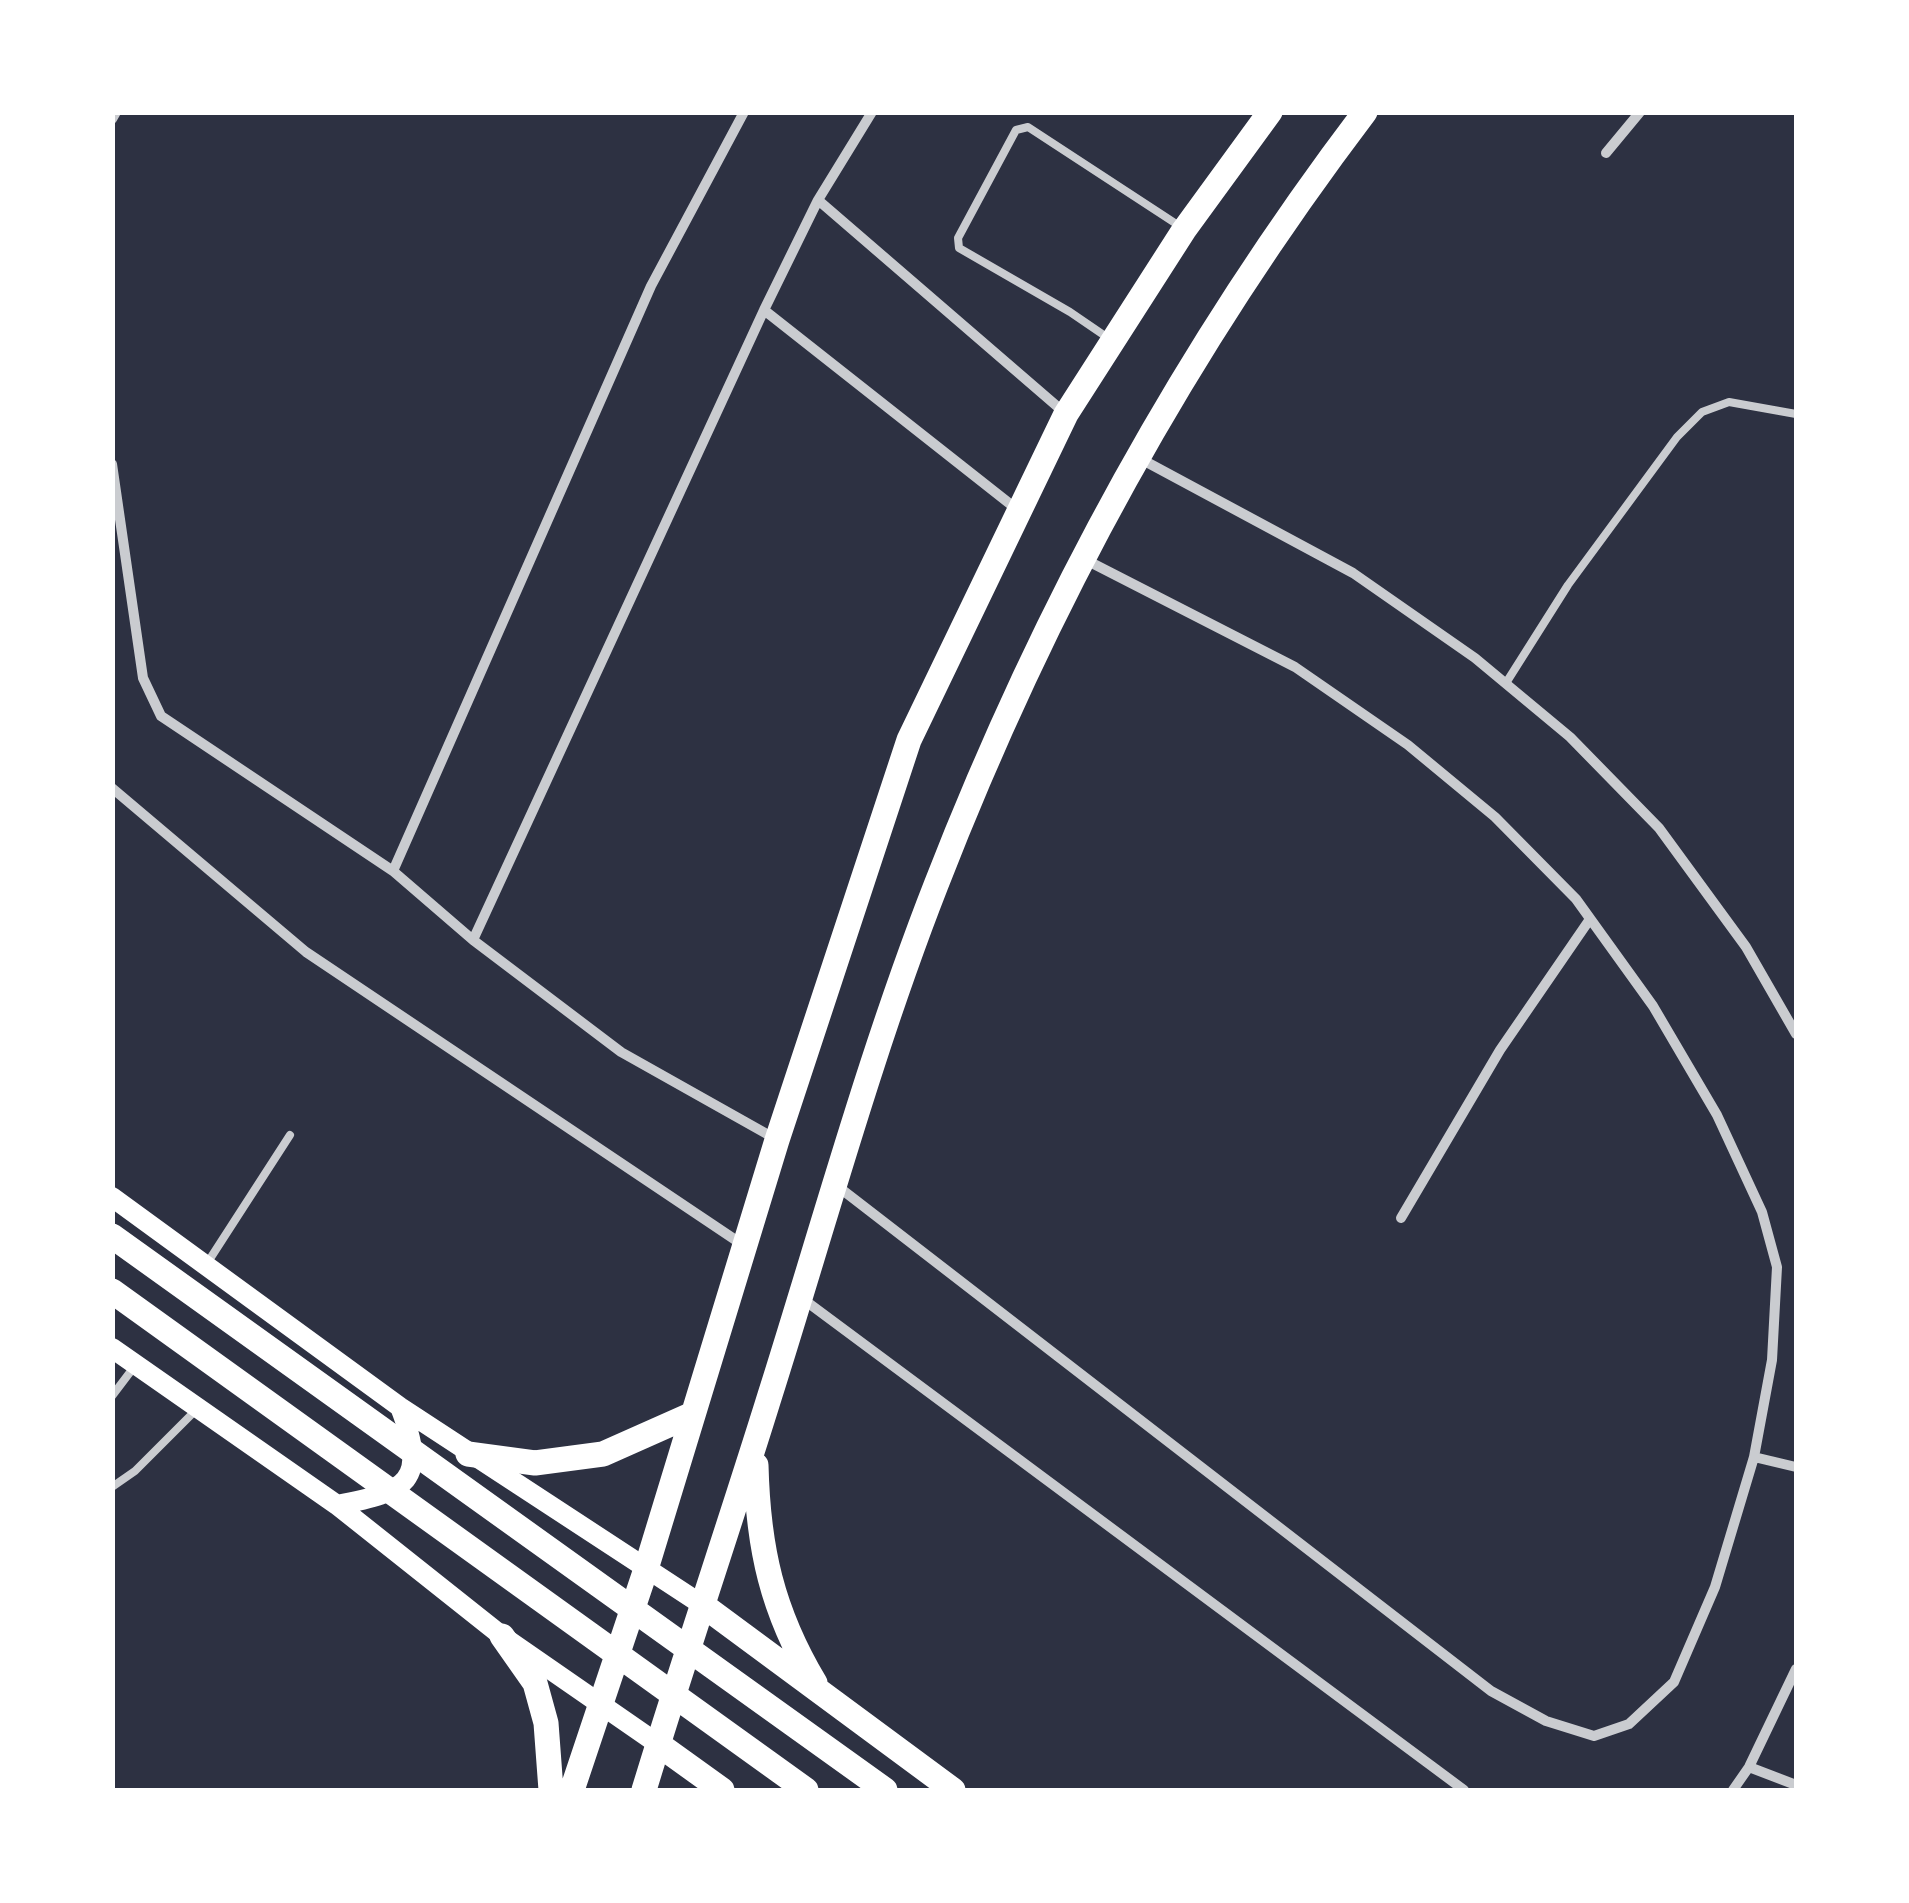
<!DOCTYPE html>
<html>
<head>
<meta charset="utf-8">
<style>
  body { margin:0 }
  #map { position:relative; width:1909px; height:1903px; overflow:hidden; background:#2d3142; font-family:Rubik,sans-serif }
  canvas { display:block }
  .frame { position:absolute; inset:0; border:115px solid #fff; pointer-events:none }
</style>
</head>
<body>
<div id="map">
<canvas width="1909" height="1903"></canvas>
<div class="frame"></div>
</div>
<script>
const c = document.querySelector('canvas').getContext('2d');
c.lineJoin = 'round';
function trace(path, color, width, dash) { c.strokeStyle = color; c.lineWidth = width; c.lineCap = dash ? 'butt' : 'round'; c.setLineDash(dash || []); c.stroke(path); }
const service = new Path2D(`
  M1111,340L1070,312L959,248L958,238L1016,130L1028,127L1181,227
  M1506,683L1568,585L1677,437L1702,412L1729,402L1796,414
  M206,1265L290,1135
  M112,1396L134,1367
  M112,1487L135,1471L195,1411`);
const minor = new Path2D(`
  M112,119L116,112
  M1606,153L1640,112
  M818,200L1066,414
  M764,310L1019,511
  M1139,458L1353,573L1475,658L1570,737L1659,828L1746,947L1796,1034
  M112,464L143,678L161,716L393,871L473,940L621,1052L774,1138
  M112,788L306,952L743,1245
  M393,871L651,286L744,112
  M473,940L764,310L818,200L872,112
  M836,1185L1491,1691L1546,1721L1594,1736L1629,1724L1674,1682L1715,1587L1754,1457L1772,1360L1777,1267L1762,1212L1717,1115L1653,1006L1576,899L1495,817L1408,745L1295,667L1086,560
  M1401,1218L1500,1050L1590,919
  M803,1299L1464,1790
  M1754,1457L1796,1467
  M1749,1767L1796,1785
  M1733,1790L1749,1767L1796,1669`);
const secondary = new Path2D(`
  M112,1197L400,1407L704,1606
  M112,1348L337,1505L502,1636L658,1744
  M337,1505C407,1492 429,1482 400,1407`);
const primary = new Path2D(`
  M112,1236L885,1790
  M112,1291L806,1790
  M468,1454L535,1463L603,1454L693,1414
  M756,1465C758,1548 772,1611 815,1683
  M704,1606L953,1790
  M502,1636L535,1683L546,1723L551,1790
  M658,1744L722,1790
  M572,1790L646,1569L777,1140L909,740L1066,414L1184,230L1270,112
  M644,1790C684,1658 729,1527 770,1395C824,1224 871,1051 936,885C1043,609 1186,348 1365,112`);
trace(service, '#caccd0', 8);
trace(minor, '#caccd0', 10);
trace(secondary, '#fff', 20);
trace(primary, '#fff', 25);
</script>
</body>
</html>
